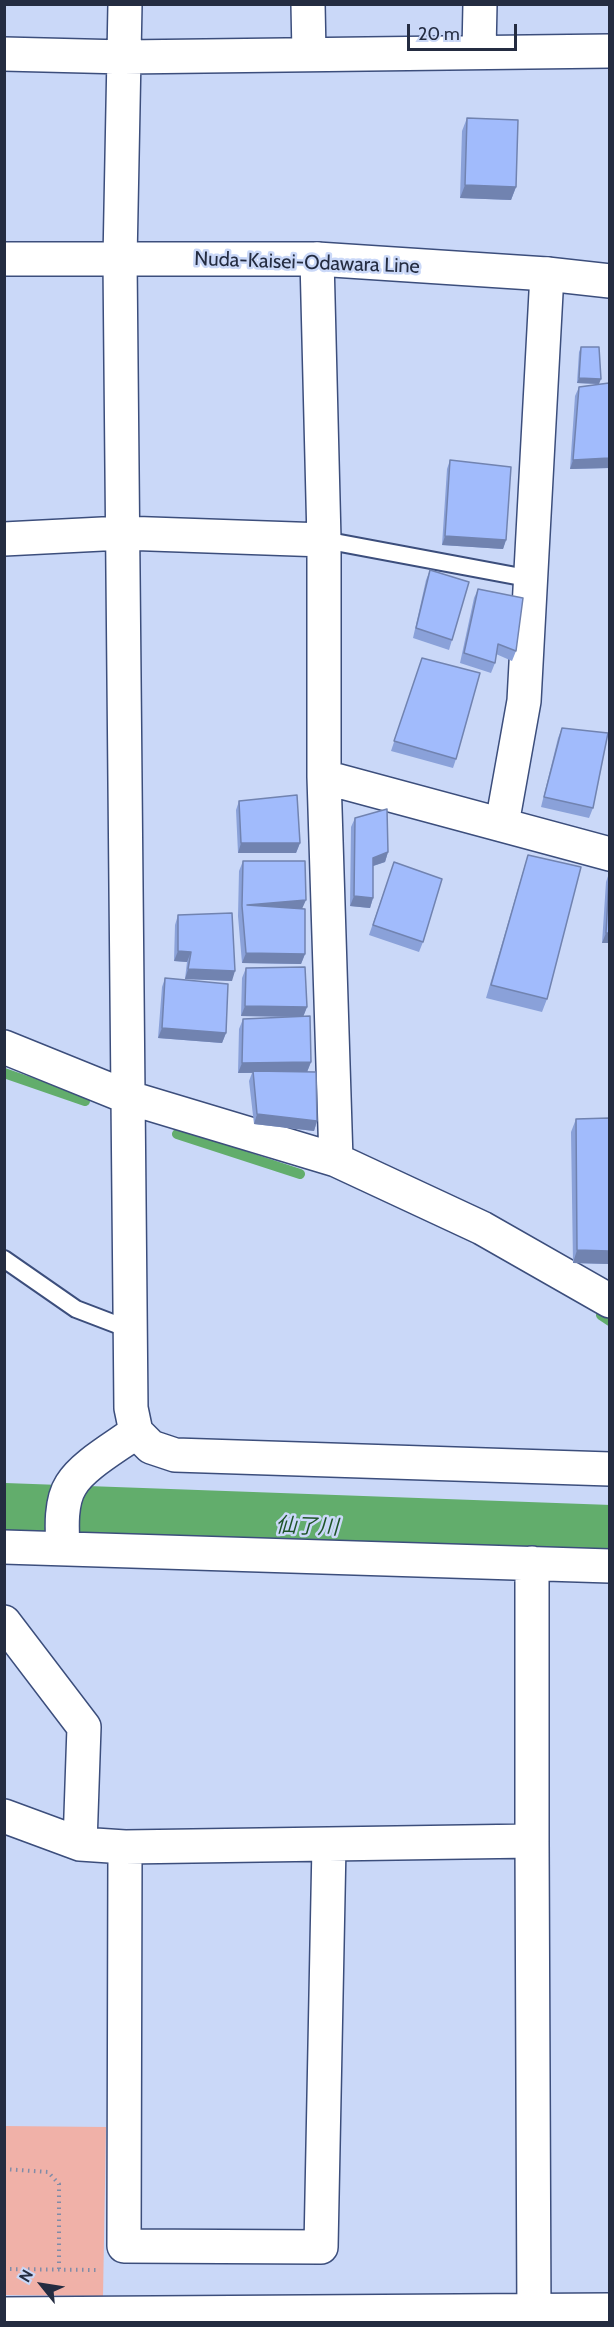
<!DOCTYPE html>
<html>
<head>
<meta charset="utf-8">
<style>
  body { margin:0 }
  #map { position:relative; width:614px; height:2327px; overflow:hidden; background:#cad8f8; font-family:Cabin,sans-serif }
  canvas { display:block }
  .frame { position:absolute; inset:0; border:6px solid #242c41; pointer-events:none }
  .north { position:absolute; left:12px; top:2255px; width:60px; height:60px; -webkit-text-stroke:4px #cad8f8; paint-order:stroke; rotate:300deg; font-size:16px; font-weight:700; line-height:24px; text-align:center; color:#242c41 }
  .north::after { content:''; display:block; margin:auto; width:21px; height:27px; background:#242c41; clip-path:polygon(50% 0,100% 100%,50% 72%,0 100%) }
  .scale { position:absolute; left:407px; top:24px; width:110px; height:27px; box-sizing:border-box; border:3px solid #242c41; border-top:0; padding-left:8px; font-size:18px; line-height:21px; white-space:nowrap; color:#242c41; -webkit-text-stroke:4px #cad8f8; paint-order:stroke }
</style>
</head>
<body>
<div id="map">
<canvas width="614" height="2327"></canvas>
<div class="frame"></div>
<div class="north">N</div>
<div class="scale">20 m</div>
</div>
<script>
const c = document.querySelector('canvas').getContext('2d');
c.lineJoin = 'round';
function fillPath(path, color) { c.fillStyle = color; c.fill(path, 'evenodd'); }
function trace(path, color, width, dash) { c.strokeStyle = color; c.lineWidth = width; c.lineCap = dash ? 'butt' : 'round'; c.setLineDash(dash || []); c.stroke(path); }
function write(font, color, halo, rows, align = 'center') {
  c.font = font + ' Cabin,"Noto Sans JP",sans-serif'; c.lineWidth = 5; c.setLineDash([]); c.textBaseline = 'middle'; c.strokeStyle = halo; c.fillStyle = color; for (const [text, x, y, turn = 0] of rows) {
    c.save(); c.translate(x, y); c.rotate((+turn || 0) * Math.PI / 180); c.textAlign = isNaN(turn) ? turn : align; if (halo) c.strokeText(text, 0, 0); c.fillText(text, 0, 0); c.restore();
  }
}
const green = new Path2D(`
  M5,2126L106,2127L103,2296L5,2295Z`);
const stream = new Path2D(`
  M4,1073L85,1101
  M177,1134L300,1174
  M601,1315L610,1321`);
const river = new Path2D(`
  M4,1516L610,1538`);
const path = new Path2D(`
  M4,2169L48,2172L59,2184V2270
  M4,2269L100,2270`);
const service = new Path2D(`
  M324,540L532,579
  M4,1259L76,1309L131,1330`);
const minor = new Path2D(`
  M125,4L120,260L131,1408L136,1432L151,1447L175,1455L610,1469
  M308,4L309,54
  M479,51L480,4
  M4,54L124,57L610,51
  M317,259L324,540V777L610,854
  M4,539L122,533L324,540
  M324,777L336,1160
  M502,824L524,701L547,274
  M4,1047L130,1098L336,1160L482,1228L610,1301
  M4,1547L610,1566
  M63,1549C62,1530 60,1502 71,1485C83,1465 116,1447 136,1432
  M4,1622L84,1727L80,1844
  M4,1816L80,1844L125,1847L532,1841L534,2322
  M532,1841V1563
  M125,1847L124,2246L321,2247L329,1845
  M4,2314L610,2310`);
const secondary = new Path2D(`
  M4,259H317L547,274L610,281`);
const wall = new Path2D(`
  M467,118L516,187L511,200L460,198L462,131Z
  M581,347L599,384L609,383V468L570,469L575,396L579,387L599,384L577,383L579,352Z
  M450,460L506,540L503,549L442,545L447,469Z
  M430,570L452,640L449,650L413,638L426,580Z
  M478,589L516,651L512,661L496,654L495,663L491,673L460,663L474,598Z
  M422,658L456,759L453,768L391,751Z
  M562,728L593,808L589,818L541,807L558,738Z
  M239,801L300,843L296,853H238L236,810Z
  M355,818L388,852L385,862L373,866V898L370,908L350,906L351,827Z
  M528,855L547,999L542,1012L486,998L524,868Z
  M243,861L303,909L305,954L301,964L242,963L238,916L239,871Z
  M394,862L423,942L419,952L369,935Z
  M609,873V943H602L606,882Z
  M178,915L232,981L185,979L187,962L174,961L175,925Z
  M246,968L307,1007L303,1017L241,1016L242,978Z
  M165,978L226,1033L222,1043L158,1038L162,987Z
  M243,1019L311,1062L307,1072L317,1121L314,1131L254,1124L249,1081L252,1073H238L239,1029Z
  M576,1119L609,1264L573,1263L571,1132Z`);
const shadedWall = new Path2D(`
  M465,185L516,187L511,200L460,198Z
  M579,378L601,379L599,384L577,383Z
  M609,458V468L570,469L573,460Z
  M445,536L506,540L503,549L442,545Z
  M241,843H300L296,853H238Z
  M388,852L385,862L370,867L373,858Z
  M354,896L373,898L370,908L350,906Z
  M306,900L302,909L247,905Z
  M606,933H609V943H602Z
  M178,951L191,952L187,962L174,961Z
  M246,953L305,954L301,964L242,963Z
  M188,969L235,971L232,981L185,979Z
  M245,1006L307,1007L303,1017L241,1016Z
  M162,1028L226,1033L222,1043L158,1038Z
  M311,1062L307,1072L238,1073L242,1063Z
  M257,1114L317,1121L314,1131L254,1124Z
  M577,1250L609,1251V1264L573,1263Z`);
const building = new Path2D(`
  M467,118L518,120L516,187L465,185Z
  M581,347H599L601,379L579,378Z
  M609,383V458L573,460L579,387Z
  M450,460L511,467L506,540L445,536Z
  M430,570L469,582L452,640L416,628Z
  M478,589L523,598L516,651L498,644L495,663L464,653Z
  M422,658L480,673L456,759L394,741Z
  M562,728L608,733L593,808L544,797Z
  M297,795L300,843H241L239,801Z
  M387,809L388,852L373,858V898L354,896L355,818Z
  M528,855L581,867L547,999L491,985Z
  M243,861H305L306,900L247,905L305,909V954L246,953L242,906Z
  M394,862L442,879L423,942L373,925Z
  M609,879V933H606Z
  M232,913L235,971L188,969L191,952L178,951V915Z
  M305,967L307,1007L245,1006L246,968Z
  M165,978L228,984L226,1033L162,1028Z
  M310,1016L311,1062L242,1063L243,1019Z
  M253,1071L316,1072L317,1121L257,1114Z
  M609,1118V1251L577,1250L576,1119Z`);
const streetNames = [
  ["Nuda-Kaisei-Odawara Line",307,263,2]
];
const waterNames = [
  ["仙了川",307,1527,2]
];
fillPath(green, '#f0b1a8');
trace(stream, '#62ad6c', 10);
trace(river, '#62ad6c', 66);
trace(service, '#3c4e7c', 20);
trace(minor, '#3c4e7c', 36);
trace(secondary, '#3c4e7c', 36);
trace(path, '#808ca7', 4, [1.5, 4.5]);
trace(service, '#fff', 16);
trace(minor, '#fff', 33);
trace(secondary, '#fff', 33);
fillPath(wall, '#8aa1d9');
fillPath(shadedWall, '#7183b0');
fillPath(building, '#a1bbfc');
trace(building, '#7183b0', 1.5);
write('20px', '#242c41', '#cad8f8', streetNames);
write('italic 21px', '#1f5429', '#cad8f8', waterNames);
</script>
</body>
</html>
